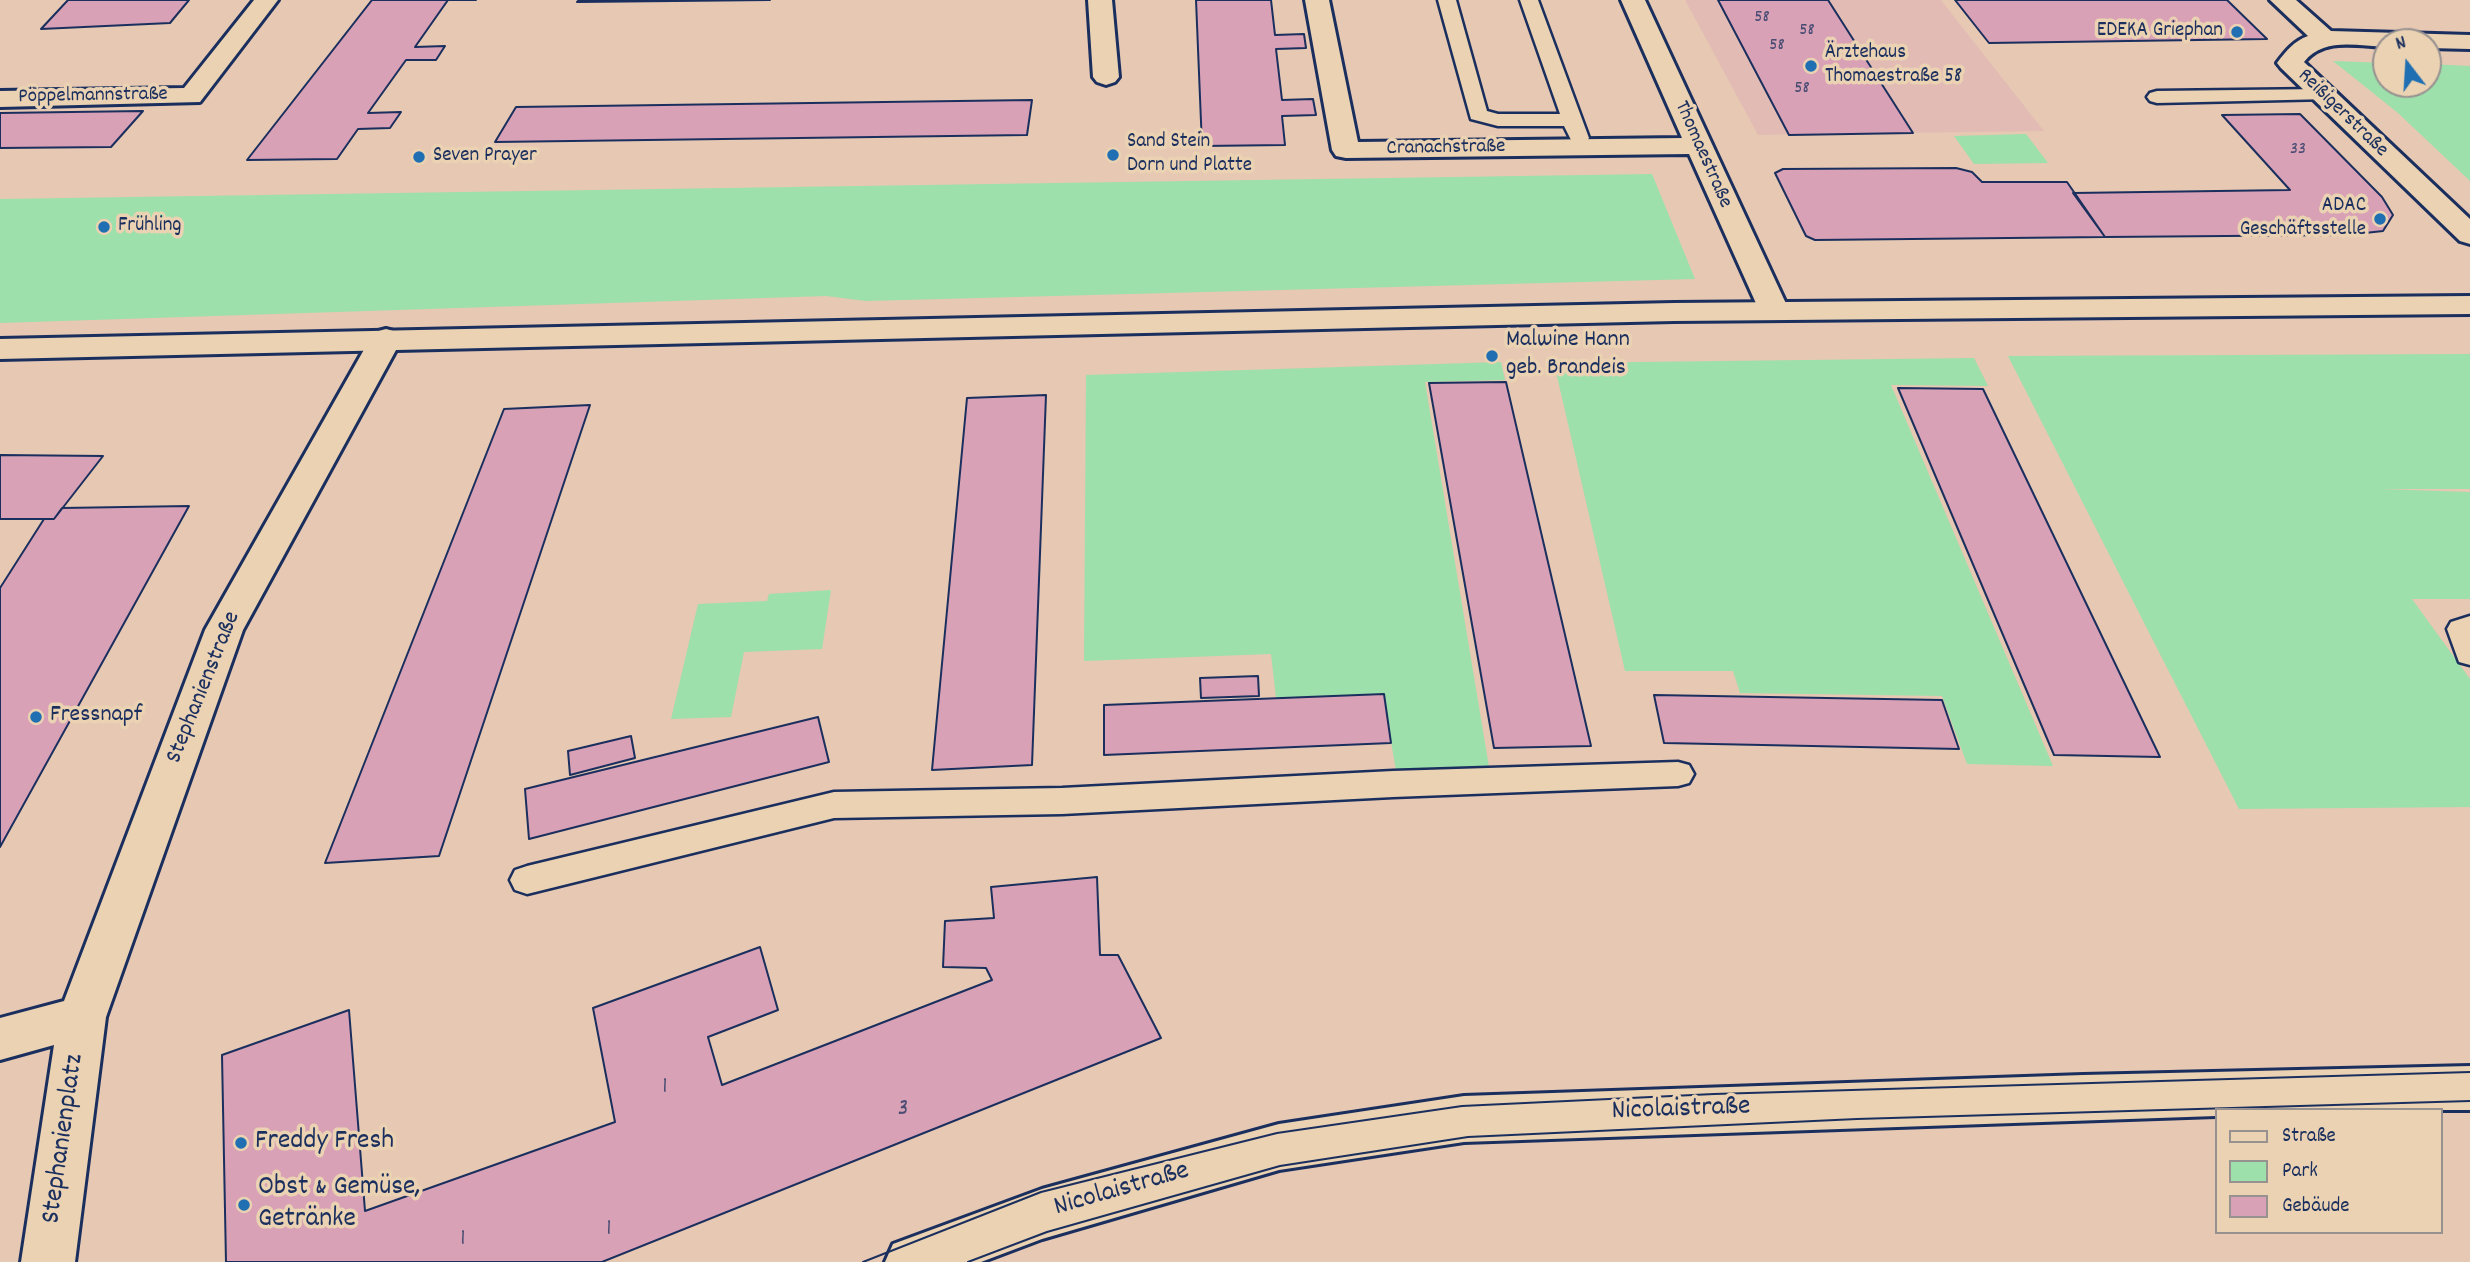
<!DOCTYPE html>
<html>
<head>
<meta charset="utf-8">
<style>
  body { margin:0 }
  #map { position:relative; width:2470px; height:1262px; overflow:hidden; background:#e6c8b3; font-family:Dekko,sans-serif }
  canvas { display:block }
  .legend { position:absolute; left:2215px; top:1108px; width:228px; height:126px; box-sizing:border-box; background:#ead2b2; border:2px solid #979190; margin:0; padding:9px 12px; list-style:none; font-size:21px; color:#1b2f5e }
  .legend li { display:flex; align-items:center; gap:14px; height:35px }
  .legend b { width:35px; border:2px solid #979190 }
  .north { position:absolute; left:2372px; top:28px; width:70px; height:70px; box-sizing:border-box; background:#ead2b2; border:2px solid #979190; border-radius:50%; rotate:343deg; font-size:19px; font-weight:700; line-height:28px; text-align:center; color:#1b2f5e }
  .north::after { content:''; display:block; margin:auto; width:24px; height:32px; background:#1f6fb2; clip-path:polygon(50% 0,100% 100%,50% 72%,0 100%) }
</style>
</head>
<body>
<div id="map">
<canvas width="2470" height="1262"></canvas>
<ul class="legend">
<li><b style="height:9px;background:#ead2b2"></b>Straße</li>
<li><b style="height:19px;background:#9de0ab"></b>Park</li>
<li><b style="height:19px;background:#d8a1b5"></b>Gebäude</li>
</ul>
<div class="north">N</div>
</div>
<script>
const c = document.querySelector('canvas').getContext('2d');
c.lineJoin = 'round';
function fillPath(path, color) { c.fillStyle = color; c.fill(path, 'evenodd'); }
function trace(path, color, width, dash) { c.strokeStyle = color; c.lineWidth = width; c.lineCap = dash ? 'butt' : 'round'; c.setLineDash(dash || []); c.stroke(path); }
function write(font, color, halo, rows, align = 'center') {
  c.font = font + ' Dekko,sans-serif'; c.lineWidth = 7; c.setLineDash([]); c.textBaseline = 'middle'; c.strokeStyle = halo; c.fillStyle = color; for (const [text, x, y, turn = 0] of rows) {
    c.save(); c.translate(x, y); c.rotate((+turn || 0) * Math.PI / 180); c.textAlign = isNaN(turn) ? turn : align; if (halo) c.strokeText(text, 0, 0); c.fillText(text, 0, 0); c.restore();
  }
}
const built = new Path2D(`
  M1685,0H1941L2044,131L1758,135Z`);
const green = new Path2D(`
  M2333,61L2386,63V84H2428V64L2470,66V181L2398,113Z
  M2026,134L2048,163L1974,164L1954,136Z
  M1652,174L1695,279L866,301L826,296L0,323V199Z
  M2470,354V489H2380L2470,492V599H2412L2470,679V807L2239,809L2008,356Z
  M1974,358L1988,386L1891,385L2053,766L1967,764L1942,696L1740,693L1733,671H1625L1554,363Z
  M1501,362L1505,380L1425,382L1489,767L1396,771L1383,694L1276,698L1271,654L1084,661L1086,375Z
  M831,590L822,649L744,652L731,717L671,719L698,604L767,601L769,594Z`);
const building = new Path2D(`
  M68,0H189L170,23L41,29Z
  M372,0H476H448L415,47L445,46L436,60H406L368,113L401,112L390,128L358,129L337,159L247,160Z
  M579,0H770L577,2Z
  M1196,0H1271L1275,35L1304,34L1306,48L1276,49L1282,100L1313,99L1316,115L1282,116L1285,145L1202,146Z
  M1718,0H1828L1913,133L1789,135Z
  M1955,0H2227L2267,39L1989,43Z
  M1032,100L1027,135L495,142L516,107Z
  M143,111L111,147L0,148V113Z
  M2300,114L2382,197L2393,215L2383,231L2347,235L2105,237L2073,193L2290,190L2222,115Z
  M1956,168L1972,172L1982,182H2067L2105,237L1815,240L1806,236L1775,173L1783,169Z
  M1506,382L1533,498L1591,746L1494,748L1429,383Z
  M1898,388L1983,389L2160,757L2054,755Z
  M1046,395L1032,765L932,770L967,398Z
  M590,405L439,856L325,863L504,409Z
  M0,455L103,456L54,519H0Z
  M189,506L0,847V588L44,519H54L62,508Z
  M1258,676L1259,696L1201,698L1200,678Z
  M1384,694L1391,743L1104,755V705Z
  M1654,695L1942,700L1959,749L1664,743Z
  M818,717L829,762L529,839L525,789Z
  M631,736L635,758L570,775L568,751Z
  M1097,877L1100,955H1118L1161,1038L602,1262H226L222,1055L349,1010L365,1211L615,1122L593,1008L760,947L778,1010L708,1037L722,1085L992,980L986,968L943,967L945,921L994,918L991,887Z`);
const lane = new Path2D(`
  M1438,0H1456L1487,111L1498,114H1560L1520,0H1538L1589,138L1586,142H1572L1564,126H1498L1471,119Z
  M2322,89L2329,91L2332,95L2329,99L2157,103L2150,101L2147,97L2150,93L2157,91Z
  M2470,616V665L2459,662L2447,629L2451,622Z
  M1678,762L1689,765L1694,774L1689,783L1678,786L1393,797L1062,814L834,818L527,894L515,890L510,880L515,870L527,866L834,792L1062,788L1393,771Z`);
const street = new Path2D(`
  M254,0H278L200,102L0,107V91L184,88Z
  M1088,0H1112L1119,77L1115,82L1106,85L1097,82L1093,77Z
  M1305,0H1329L1358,142L1682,138L1621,0H1645L1789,310L1785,317L1774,319L1763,317L1759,310L1689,154L1346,158L1336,156L1332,150Z
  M2270,0H2296L2331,31L2470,35V49L2428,48V42H2386V47C2356,46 2324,37 2304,62L2470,219V244L2460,241L2281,68L2277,63C2286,51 2294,41 2308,36Z
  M386,329L397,332L402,339L243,630L106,1017L75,1262H21L54,1045L0,1060V1018L64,1001L205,630L370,339L375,332Z
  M2470,1066V1110H2216V1116L1464,1142L1279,1170L1042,1239L981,1262H885L893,1244L1042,1189L1279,1124L1464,1096L2083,1075Z`);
const secondary = new Path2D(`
  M2470,296V314L1674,321L0,359V339L1674,303Z`);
const tram = new Path2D(`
  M863,1262L1041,1192L1277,1133L1462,1106L1714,1094L2470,1072
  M968,1262L1047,1232L1280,1166L1468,1137L1857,1119L2470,1101`);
const markers = [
  [2237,32,7,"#1f6fb2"],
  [1811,66,7,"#1f6fb2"],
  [1113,155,7,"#1f6fb2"],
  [419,157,7,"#1f6fb2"],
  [2380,219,7,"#1f6fb2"],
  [104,227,7,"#1f6fb2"],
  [1492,356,7,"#1f6fb2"],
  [36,717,7,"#1f6fb2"],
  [241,1143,7,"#1f6fb2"],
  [244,1205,7,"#1f6fb2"]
];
const farNumbernames = [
  ["58",1762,19],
  ["58",1807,32],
  ["58",1777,47],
  ["58",1802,90],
  ["33",2298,151]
];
const farPoinames = [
  ["EDEKA Griephan",2223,32,"right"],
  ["Ärztehaus",1825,54],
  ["Thomaestraße 58",1825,78],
  ["Sand Stein",1127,143],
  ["Dorn und Platte",1127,167],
  ["Seven Prayer",433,157],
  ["ADAC",2366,207,"right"],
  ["Geschäftsstelle",2366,231,"right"],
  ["Frühling",118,227]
];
const farStreetnames = [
  ["Pöppelmannstraße",93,97,-1],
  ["Reißigerstraße",2342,114,44],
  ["Cranachstraße",1446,149,-1],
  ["Thomaestraße",1702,155,66]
];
const poiNames = [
  ["Malwine Hann",1506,342],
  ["geb. Brandeis",1506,370],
  ["Fressnapf",50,717]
];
const streetNames = [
  ["Stephanienstraße",205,688,-68]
];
const nearNumbernames = [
  ["1",665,1089],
  ["3",903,1111],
  ["1",609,1231],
  ["1",463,1241]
];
const nearStreetnames = [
  ["Nicolaistraße",1681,1111,-2],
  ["Stephanienplatz",65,1139,-82],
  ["Nicolaistraße",1122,1191,-16]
];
const nearPoinames = [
  ["Freddy Fresh",255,1143],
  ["Obst & Gemüse,",258,1189],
  ["Getränke",258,1221]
];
fillPath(built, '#e2bcb4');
fillPath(green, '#9de0ab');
fillPath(building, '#d8a1b5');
trace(building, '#1b2f5e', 2);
trace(lane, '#1b2f5e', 5);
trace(street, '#1b2f5e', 6);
trace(secondary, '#1b2f5e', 6);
fillPath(lane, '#ead2b2');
fillPath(street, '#ead2b2');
fillPath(secondary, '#ead2b2');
trace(tram, '#1b2f5e', 2);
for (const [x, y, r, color] of markers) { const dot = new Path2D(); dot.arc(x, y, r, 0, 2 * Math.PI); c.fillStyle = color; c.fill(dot); trace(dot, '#ead2b2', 2.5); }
write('18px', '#4a4c74', null, farNumbernames);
write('21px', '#1b2f5e', '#ead2b2', farPoinames, 'left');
write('21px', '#1b2f5e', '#ead2b2', farStreetnames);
write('24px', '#1b2f5e', '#ead2b2', poiNames, 'left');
write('24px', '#1b2f5e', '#ead2b2', streetNames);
write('24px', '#4a4c74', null, nearNumbernames);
write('28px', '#1b2f5e', '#ead2b2', nearStreetnames);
write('28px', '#1b2f5e', '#ead2b2', nearPoinames, 'left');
</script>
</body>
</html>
